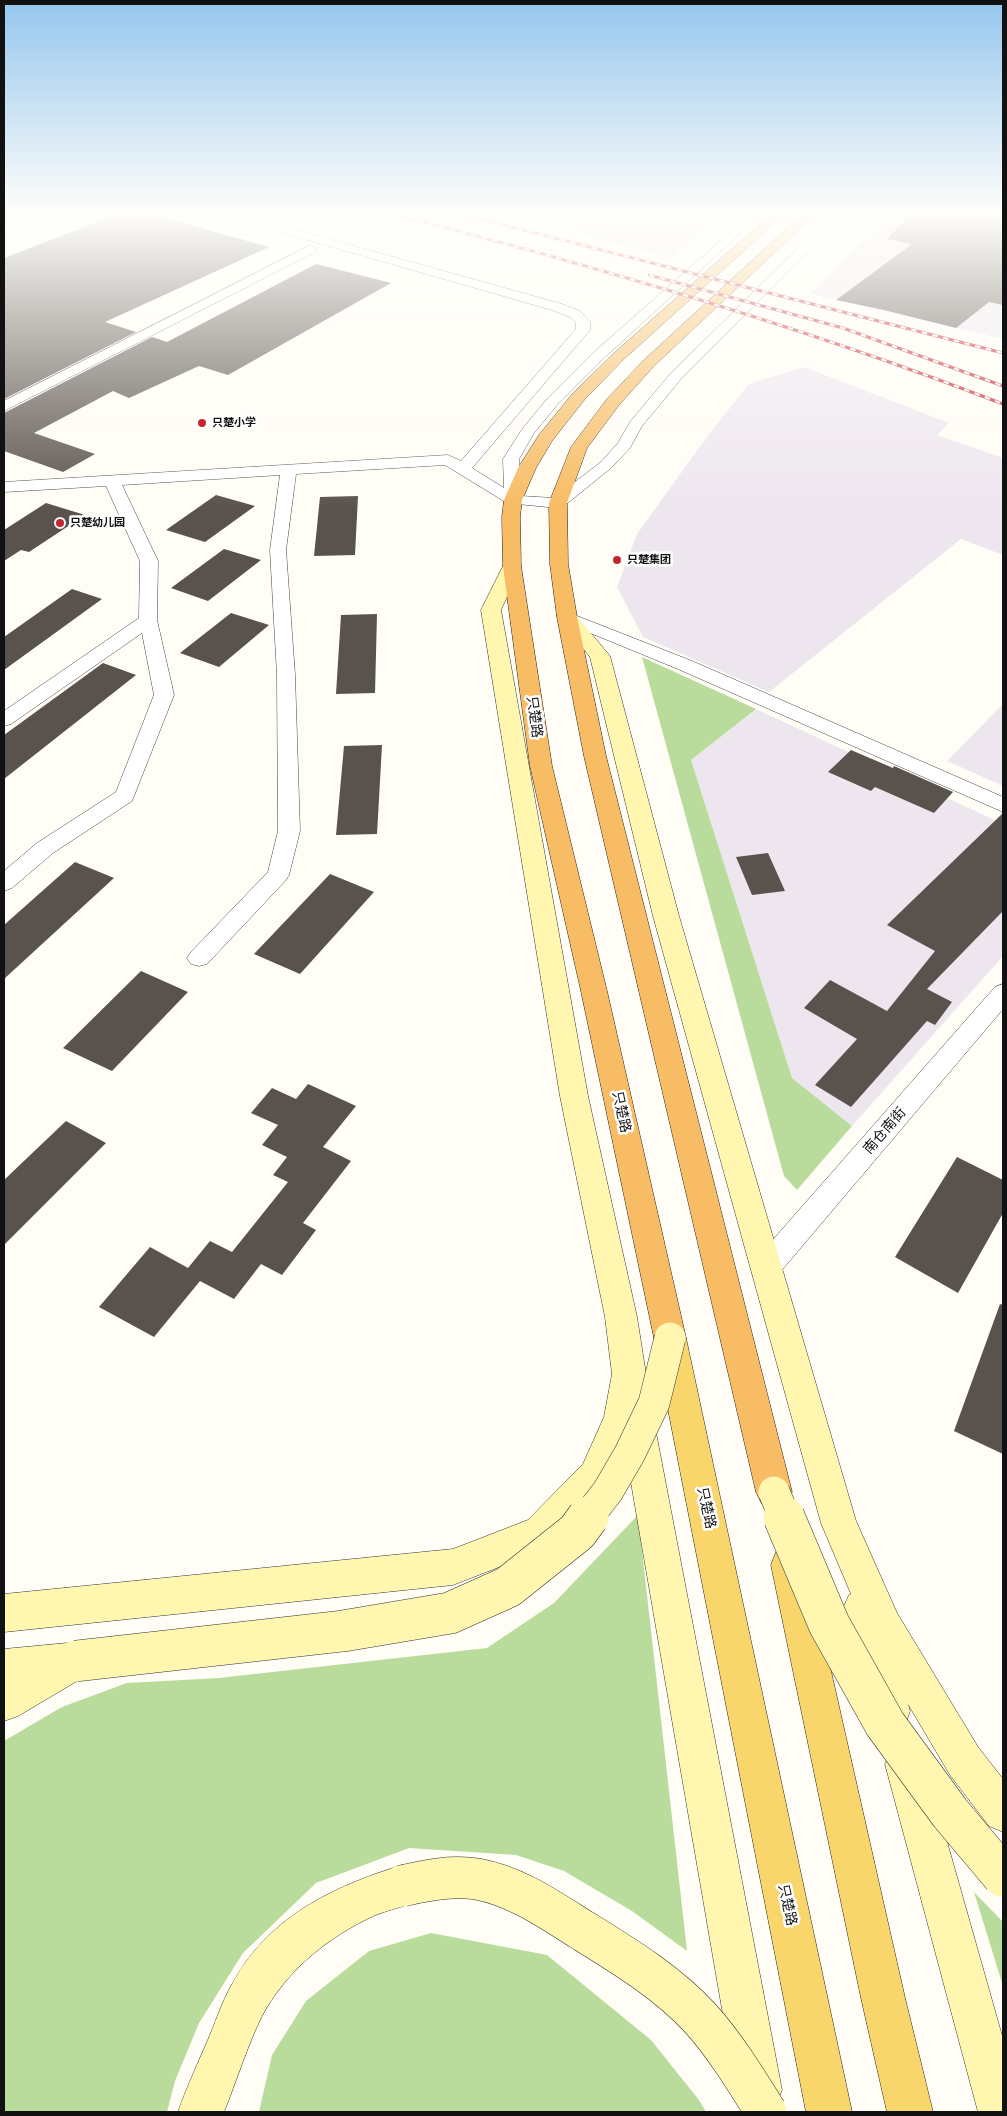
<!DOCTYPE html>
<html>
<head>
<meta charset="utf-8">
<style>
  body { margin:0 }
  #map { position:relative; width:1007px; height:2116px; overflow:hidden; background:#fffdf5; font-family:Bitter,serif }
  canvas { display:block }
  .frame { position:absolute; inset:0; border:5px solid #111; pointer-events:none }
</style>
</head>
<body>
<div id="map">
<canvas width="1007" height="2116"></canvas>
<div class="frame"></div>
</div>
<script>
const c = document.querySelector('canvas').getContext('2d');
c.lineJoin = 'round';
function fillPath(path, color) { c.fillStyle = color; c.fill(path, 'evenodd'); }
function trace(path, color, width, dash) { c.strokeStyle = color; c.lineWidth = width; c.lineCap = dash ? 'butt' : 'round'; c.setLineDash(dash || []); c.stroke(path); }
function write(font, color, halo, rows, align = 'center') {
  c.font = font + ' Bitter,"Noto Sans SC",serif'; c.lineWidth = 5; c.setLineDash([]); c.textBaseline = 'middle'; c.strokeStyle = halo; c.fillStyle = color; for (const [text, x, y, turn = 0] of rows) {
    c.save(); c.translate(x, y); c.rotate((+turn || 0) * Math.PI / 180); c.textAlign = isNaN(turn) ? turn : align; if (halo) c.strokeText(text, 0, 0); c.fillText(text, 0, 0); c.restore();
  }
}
const industrial = new Path2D(`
  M494,212H727L671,258Z
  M891,212H1003V339L811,294Z
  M804,367L949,423L937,435L1003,458V555L961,539L769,692L643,637L617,587L637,534L709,434L749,384Z
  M1003,704V786L947,761Z
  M756,709L1003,824V956L852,1126L792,1078L691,760Z`);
const forest = new Path2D(`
  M642,657L756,709L691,760L792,1078L852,1126L797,1190L784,1176Z
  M638,1515L687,1951L632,1911L564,1871L516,1855L409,1848L316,1883L243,1953L199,2023L175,2081L167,2112H4V1741L62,1707L127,1683L219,1678L487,1648L554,1603Z
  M974,1892L1003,1922V1986Z
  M431,1933L547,1955L651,2040L699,2100L706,2112H259L272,2055L306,2001L369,1951Z`);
const building = new Path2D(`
  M123,212H144L269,247L105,322L136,332L4,399V258Z
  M913,212H1003V305L989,302L956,328L884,310L836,300L912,244L887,239Z
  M316,264L391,283L228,375L199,366L129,398L113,391L34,433L95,454L63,472L4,451V413L152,337L167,342Z
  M216,495L255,506L205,542L166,530Z
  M358,496L355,555L314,556L320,497Z
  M46,503L85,515L29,552L21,550L4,561V530Z
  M224,549L261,560L208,601L171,588Z
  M72,589L102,599L4,670V637Z
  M231,613L269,625L219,667L180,653Z
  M377,614L375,693L336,694L341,615Z
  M103,663L136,675L4,779V735Z
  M382,745L377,834L336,835L344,746Z
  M851,750L893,768L894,766L953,792L934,813L875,787L871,791L828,772Z
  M1002,814L1003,911L927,989L952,1002L935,1025L927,1021L851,1107L815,1085L857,1039L804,1008L830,980L887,1011L935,951L887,925Z
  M768,853L785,891L752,895L736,857Z
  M75,862L114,878L4,979V925Z
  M330,874L374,892L300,974L254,954Z
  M141,971L188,992L112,1071L63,1048Z
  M308,1084L356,1106L323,1147L351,1161L303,1223L316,1230L282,1275L261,1264L234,1299L200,1281L154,1337L99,1307L150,1247L188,1268L210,1241L232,1252L288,1182L273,1175L287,1157L262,1145L278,1125L251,1113L272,1088L296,1099Z
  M66,1121L106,1143L4,1245V1180Z
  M957,1157L1003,1180V1213L958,1293L895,1257Z
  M1000,1304L1003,1305V1454L954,1431Z`);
const minor = new Path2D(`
  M216,212H232L562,304L580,311L590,322V330L472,468L504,488L503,459L523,428L547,399L594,352L753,212H764L604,358L557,405L534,433L519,459L521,496L554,498L601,462L618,443L630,422L671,373L835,212H847L681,379L642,426L630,448L611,468L564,506L558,508L507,503L445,465L296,474L286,550L295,675L300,831L289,875L286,880L207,964L199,966L191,964L187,958L191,952L268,872L278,831L277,675L270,550L280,475L122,485L158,561L157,620L174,695L132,801L53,853L12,888L4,891V871L37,843L116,792L154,695L142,633L11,724L4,726V711L139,618L140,561L106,486L4,492V482L448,455L461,461L576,329V323L570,317L552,310L217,214Z
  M311,245L317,249L315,252L4,411V401Z
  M567,612L692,661L1003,797V812L678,669L561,621L558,617L561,613Z
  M1003,984V1009L776,1277L766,1280L756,1277L752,1268L756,1259L995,987Z`);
const secondary = new Path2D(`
  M512,560L519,562L521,566L501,610L588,1096L637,1317L646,1374L640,1407L649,1411L654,1422L782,2090L775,2106L760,2112L743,2106L736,2090L625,1448L607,1488L553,1546L453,1585L4,1632V1594L453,1549L528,1520L583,1464L604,1417L612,1374L605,1317L560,1096L481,610L505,562Z
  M567,611L574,613L610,656L679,916L856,1521L897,1613L978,1747L1003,1779V1832L989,1826L950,1775L908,1704L910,1711L905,1725L891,1730L877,1725L872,1711L843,1608L849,1595L851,1594L821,1523L653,916L590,657L557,617L560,613Z
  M76,1642L89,1648L95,1661L89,1674L18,1716L4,1721V1649L67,1643L70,1644Z
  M905,1744L919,1750L925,1764L1003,2039V2112H978L885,1764L891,1750Z
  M402,1865L417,1871L423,1886L417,1901C401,1908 382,1911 367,1919C323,1941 285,1973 262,2016C248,2044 236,2082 224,2112H178C186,2089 197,2065 207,2042C215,2024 221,2004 231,1986C268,1917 330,1888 402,1865Z`);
const primary = new Path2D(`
  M670,1323L681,1328L686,1338L852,2112H806L654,1338L659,1328Z
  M789,1547L802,1552L807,1565L905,1998L933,2112H887L861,1998L771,1565L776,1552Z`);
const trunk = new Path2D(`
  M774,212H787L623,360L585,399L552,441L536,468L522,500L520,517L521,566L552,766L607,991L686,1338L681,1348L670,1353L659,1348L654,1338L581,991L530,766L503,566L502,517L504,500L518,468L539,435L573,393L613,354Z
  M805,212H818L654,366L619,405L587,448L567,503L568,564L577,617L606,756L792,1492L786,1504L774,1509L762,1504L756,1492L584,756L557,617L550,564L549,503L571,447L607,399L644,360Z`);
const rail = new Path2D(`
  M386,212C595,266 801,326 1003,404
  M453,212L1003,353
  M649,275L843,328L1003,386`);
const secondaryBridgeFar1 = new Path2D(`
  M774,1492L785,1518
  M587,1518L608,1491L630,1453L654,1403L670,1338`);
const secondaryBridge = new Path2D(`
  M784,1517L829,1624L885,1724L950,1813L1003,1876
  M76,1661L343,1631L450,1613L508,1587L577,1532L588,1517
  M402,1886C426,1880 452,1875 477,1879C516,1886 550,1910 582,1930C624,1956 667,1982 701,2019C726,2047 746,2080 766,2112`);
const markers = [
  [202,423,5,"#c4262e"],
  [60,523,5,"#c4262e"],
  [617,560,5,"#c4262e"]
];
const farPoinames = [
  ["只楚小学",212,423],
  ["只楚幼儿园",70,523],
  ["只楚集团",627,560]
];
const streetNames = [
  ["只楚路",534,717,82],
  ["只楚路",621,1112,78],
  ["南仓南街",885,1131,-49],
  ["只楚路",706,1508,78],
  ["只楚路",787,1905,78]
];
fillPath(industrial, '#eee6ef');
fillPath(forest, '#b9dc9c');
fillPath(building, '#5a524d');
trace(minor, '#444', 1);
trace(secondary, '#333', 1);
trace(primary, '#222', 1);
trace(trunk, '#222', 1);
fillPath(minor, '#fff');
fillPath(secondary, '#fff6b0');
fillPath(primary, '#f9d66b');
fillPath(trunk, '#f7bc64');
trace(rail, '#c4262e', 3);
trace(rail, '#fff', 2, [5.5]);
trace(secondaryBridgeFar1, '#333', 32, []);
trace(secondaryBridge, '#333', 42, []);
trace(secondaryBridgeFar1, '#fff6b0', 31);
trace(secondaryBridge, '#fff6b0', 41);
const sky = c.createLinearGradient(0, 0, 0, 508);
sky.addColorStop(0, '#95c6ee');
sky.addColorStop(0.42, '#fffefa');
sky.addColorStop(1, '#fffefa00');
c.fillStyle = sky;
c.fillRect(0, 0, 1007, 508);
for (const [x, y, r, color] of markers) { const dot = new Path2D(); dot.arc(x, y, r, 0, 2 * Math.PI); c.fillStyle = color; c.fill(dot); trace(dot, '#fff', 2); }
write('bold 11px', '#111', '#fff', farPoinames, 'left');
write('14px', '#111', '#fff', streetNames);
</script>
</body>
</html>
